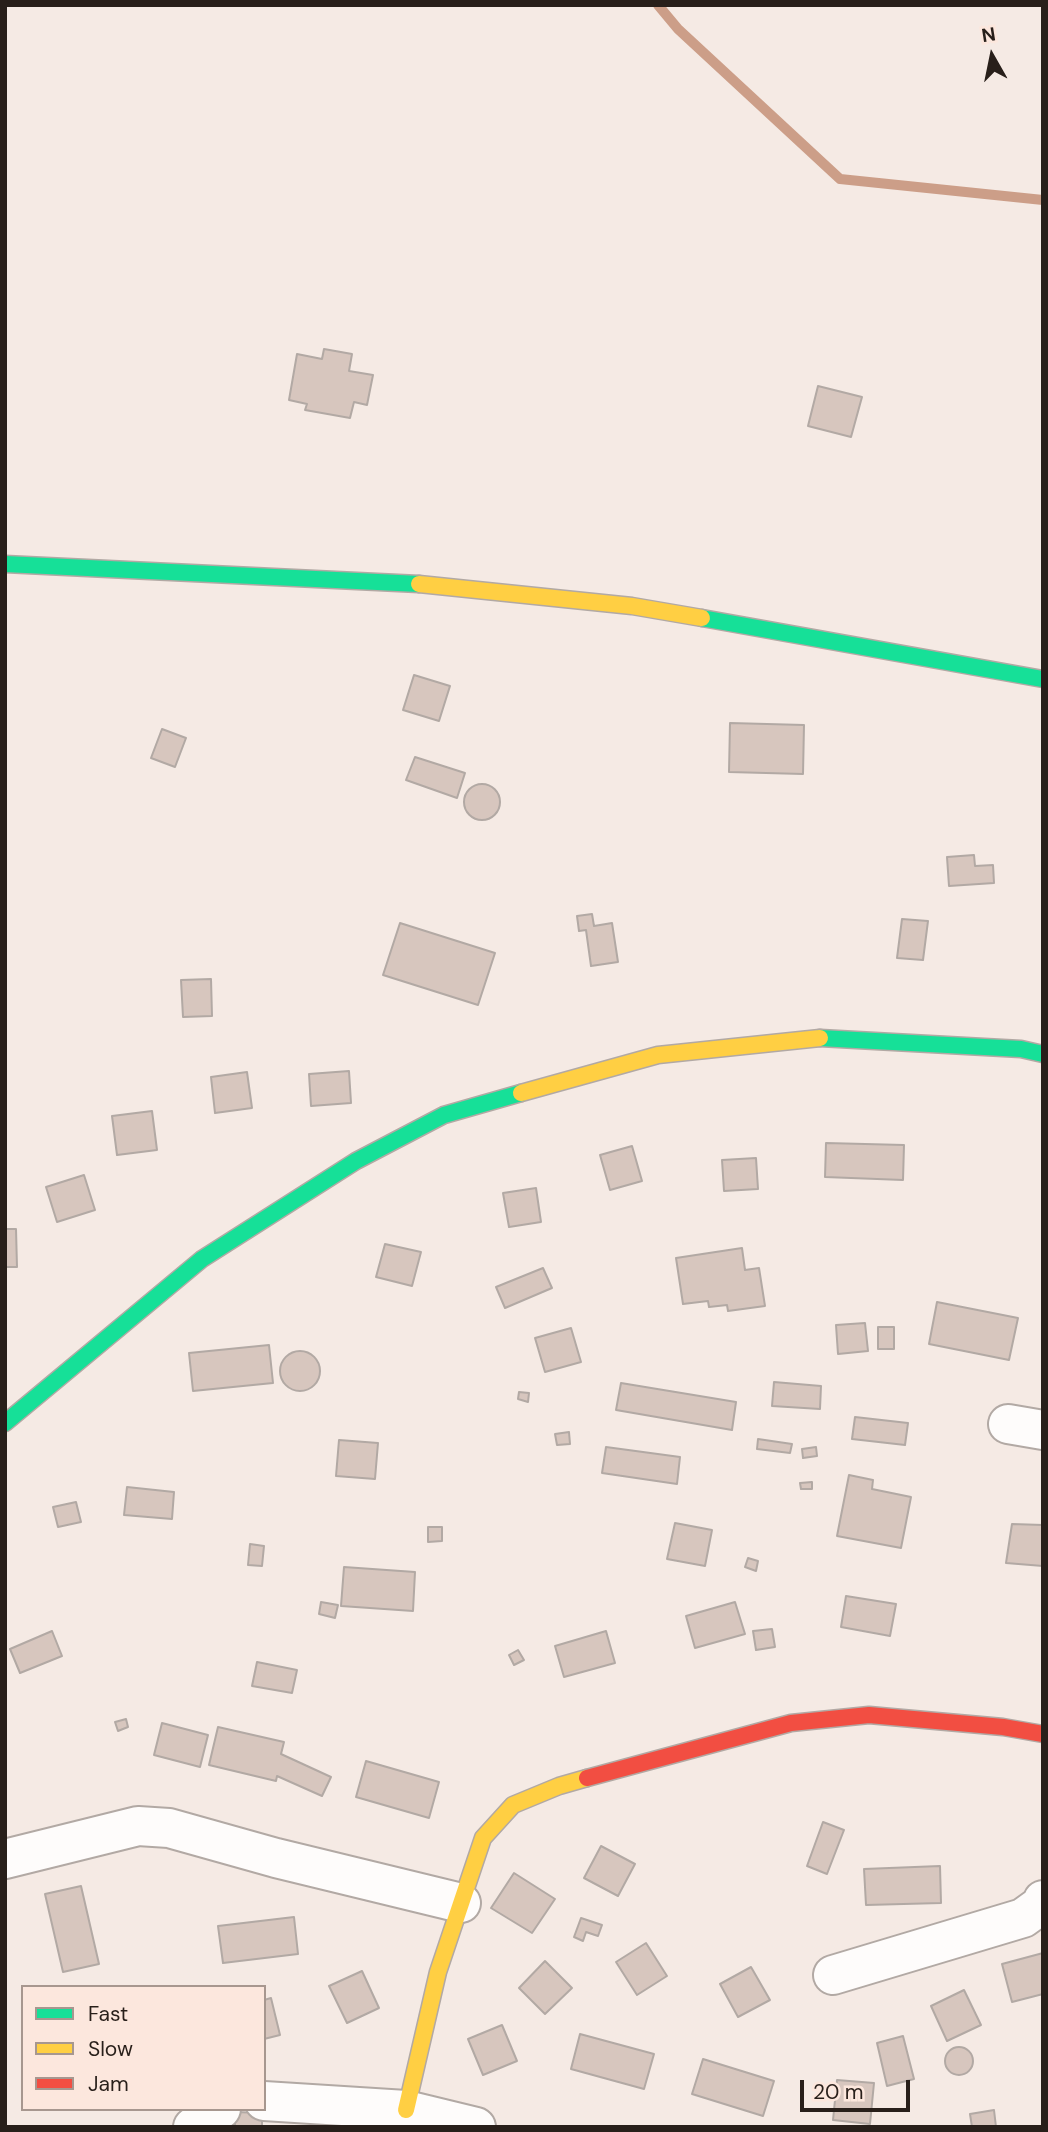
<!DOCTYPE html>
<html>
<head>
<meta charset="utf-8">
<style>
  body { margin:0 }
  #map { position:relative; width:1048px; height:2132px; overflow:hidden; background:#f5eae4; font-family:"DM Sans",sans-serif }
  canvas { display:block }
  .frame { position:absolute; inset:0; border:7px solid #281f1a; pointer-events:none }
  .legend { position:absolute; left:21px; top:1985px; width:245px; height:126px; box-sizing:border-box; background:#fce7dd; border:2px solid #a7978f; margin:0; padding:9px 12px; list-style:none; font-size:21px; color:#281f1a }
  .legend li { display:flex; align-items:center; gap:14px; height:35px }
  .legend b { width:35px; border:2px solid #a7978f }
  .north { position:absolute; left:957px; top:21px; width:70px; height:70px; -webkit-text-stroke:5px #fce7dd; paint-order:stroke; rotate:351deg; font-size:19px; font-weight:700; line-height:28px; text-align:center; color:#281f1a }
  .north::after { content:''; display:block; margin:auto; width:24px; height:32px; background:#281f1a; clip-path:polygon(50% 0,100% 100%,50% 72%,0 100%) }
  .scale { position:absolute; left:800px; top:2080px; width:110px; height:32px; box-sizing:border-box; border:4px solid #281f1a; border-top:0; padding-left:9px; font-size:21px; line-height:24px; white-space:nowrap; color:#281f1a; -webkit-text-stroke:5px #fce7dd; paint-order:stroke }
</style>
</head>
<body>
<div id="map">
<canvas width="1048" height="2132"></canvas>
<div class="frame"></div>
<ul class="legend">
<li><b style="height:9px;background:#16e098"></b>Fast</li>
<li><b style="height:9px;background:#ffcf43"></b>Slow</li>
<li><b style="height:9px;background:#f24e42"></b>Jam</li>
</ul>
<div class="north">N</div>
<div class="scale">20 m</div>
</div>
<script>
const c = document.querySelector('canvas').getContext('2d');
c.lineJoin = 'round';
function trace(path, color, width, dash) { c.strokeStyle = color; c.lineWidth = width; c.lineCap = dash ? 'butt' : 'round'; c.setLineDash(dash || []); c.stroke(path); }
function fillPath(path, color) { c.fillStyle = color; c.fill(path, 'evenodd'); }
const stream = new Path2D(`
  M658,5L678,29L840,179L1043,200`);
const building = new Path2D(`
  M324,349L352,354L349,371L373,375L367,405L354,402L350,418L305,410L307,404L289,400L297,354L322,359Z
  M818,386L862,397L851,437L808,426Z
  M414,675L450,686L439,721L403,710Z
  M730,723L804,725L803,774L729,772Z
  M162,729L186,738L175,767L151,758Z
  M415,757L465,773L457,798L406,780Z
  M464 802a18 18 0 1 1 36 0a18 18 0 1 1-36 0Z
  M974,855L975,866L993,865L994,883L949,886L947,857Z
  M592,914L594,926L612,923L618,962L591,966L586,930L579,931L577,916Z
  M902,919L928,921L923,960L897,958Z
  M400,923L495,953L478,1005L383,975Z
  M211,979L212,1016L183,1017L181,980Z
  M349,1071L351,1103L311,1106L309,1074Z
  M247,1072L252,1108L215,1113L211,1077Z
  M152,1111L157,1150L117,1155L112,1116Z
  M826,1143L904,1145L903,1180L825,1177Z
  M632,1146L642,1181L610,1190L600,1155Z
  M756,1158L758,1189L724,1191L722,1160Z
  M84,1175L95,1210L57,1222L46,1187Z
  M536,1188L541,1222L509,1227L503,1193Z
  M5,1229H16L17,1267H5Z
  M385,1244L421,1252L412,1286L376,1277Z
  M742,1248L745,1270L759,1268L765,1306L728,1311L727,1305L709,1307L708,1301L683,1304L676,1258Z
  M543,1268L552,1288L505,1308L496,1287Z
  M937,1302L1018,1318L1009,1360L929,1344Z
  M865,1323L868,1351L838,1354L836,1325Z
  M878,1327H894V1349H878Z
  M571,1328L581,1362L545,1372L535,1338Z
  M269,1345L273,1383L193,1391L189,1353Z
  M280 1371a20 20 0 1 1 40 0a20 20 0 1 1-40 0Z
  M774,1382L821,1386L820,1409L772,1406Z
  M621,1383L736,1402L732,1430L616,1410Z
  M519,1392L529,1393L528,1402L518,1399Z
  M855,1417L908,1423L905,1445L852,1439Z
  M569,1432L570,1444L557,1445L555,1434Z
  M758,1439L792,1444L790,1453L757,1449Z
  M339,1440L378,1443L375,1479L336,1476Z
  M606,1447L680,1457L677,1484L602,1473Z
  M816,1447L817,1456L803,1458L802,1449Z
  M849,1475L873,1480L872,1489L911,1497L901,1548L837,1536Z
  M812,1482V1489H801L800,1483Z
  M127,1487L174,1492L172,1519L124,1515Z
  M76,1502L81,1522L58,1527L53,1507Z
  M675,1523L712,1530L705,1566L667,1559Z
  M1012,1524L1043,1525V1566L1006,1563Z
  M428,1527H442V1541L428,1542Z
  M250,1544L264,1546L262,1566L248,1565Z
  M748,1558L758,1561L756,1571L745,1567Z
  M344,1567L415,1572L413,1611L341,1606Z
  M846,1596L896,1604L890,1636L841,1627Z
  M321,1602L338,1605L335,1618L319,1614Z
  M735,1602L745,1634L695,1648L686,1616Z
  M772,1629L775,1647L756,1650L753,1631Z
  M52,1631L62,1656L20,1673L10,1649Z
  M606,1631L615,1663L564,1677L555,1646Z
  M518,1650L524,1660L514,1665L509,1655Z
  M257,1662L297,1670L292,1693L252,1686Z
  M126,1719L128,1727L118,1731L115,1722Z
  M162,1723L208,1735L200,1767L154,1755Z
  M218,1727L284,1742L281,1754L331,1777L322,1796L277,1776L276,1781L209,1765Z
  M366,1761L439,1782L429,1818L356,1797Z
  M823,1822L844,1830L827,1874L807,1866Z
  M601,1846L635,1864L618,1896L584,1878Z
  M940,1866L941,1903L866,1905L864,1869Z
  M514,1873L555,1899L532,1933L491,1908Z
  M81,1886L99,1964L63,1972L45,1894Z
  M294,1917L298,1954L223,1963L218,1926Z
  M581,1918L602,1925L598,1936L586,1932L583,1941L574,1937Z
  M646,1943L667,1976L637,1995L616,1962Z
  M1043,1953V1994L1012,2002L1002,1964Z
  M545,1961L572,1988L545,2014L519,1988Z
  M751,1967L770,2000L738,2017L720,1984Z
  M362,1971L379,2008L347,2023L329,1986Z
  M964,1990L981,2025L947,2041L931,2006Z
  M271,1998L280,2035L264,2039V2000Z
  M502,2025L517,2061L483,2075L468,2039Z
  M580,2034L654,2054L644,2089L571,2069Z
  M903,2036L914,2079L887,2086L877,2043Z
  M945 2061a14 14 0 1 1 28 0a14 14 0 1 1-28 0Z
  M703,2059L774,2081L763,2116L692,2094Z
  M837,2080L874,2083L870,2124L833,2120Z
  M994,2110L996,2127H972L970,2114Z
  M235,2112L262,2113V2127H235Z`);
const street = new Path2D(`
  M1008,1424L1043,1430
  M5,1859L138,1826L169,1828L276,1858L461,1903
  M833,1975L1023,1918L1041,1905L1043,1900
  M264,2101L406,2110L476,2127
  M193,2127L213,2112L221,2109`);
const fast = new Path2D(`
  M5,564L419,584
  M702,618L1043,679
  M820,1038L1021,1049L1043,1054
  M5,1423L202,1259L356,1161L444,1115L521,1093`);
const slow = new Path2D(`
  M419,584L632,606L702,618
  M521,1093L658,1055L820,1038
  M406,2110L438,1972L483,1838L513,1805L559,1786L587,1778`);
const jam = new Path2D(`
  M587,1778L791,1723L869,1715L1003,1727L1043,1734`);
trace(stream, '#cc9e88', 10);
fillPath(building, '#d7c6be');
trace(building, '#b2a9a4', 2);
trace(street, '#b2a9a4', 42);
trace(fast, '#b2a9a4', 19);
trace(slow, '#b2a9a4', 19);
trace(jam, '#b2a9a4', 19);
trace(street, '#fefcfb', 38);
trace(fast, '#16e098', 16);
trace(slow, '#ffcf43', 16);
trace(jam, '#f24e42', 16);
</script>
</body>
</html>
